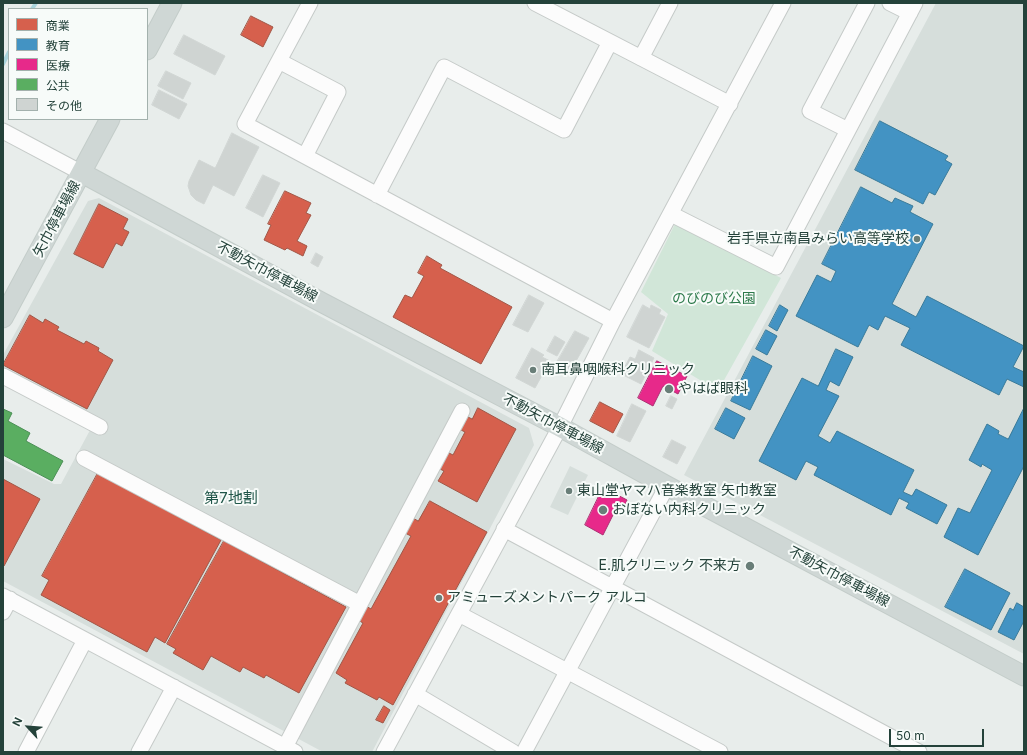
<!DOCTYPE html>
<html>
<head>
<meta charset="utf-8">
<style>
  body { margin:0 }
  #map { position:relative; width:1027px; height:755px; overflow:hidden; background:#e8edeb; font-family:Inter,"Noto Sans JP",sans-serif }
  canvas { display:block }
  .frame { position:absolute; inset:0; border:4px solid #24423a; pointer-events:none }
  .legend { position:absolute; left:8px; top:8px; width:140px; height:112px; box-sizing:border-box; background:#f7fbf9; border:1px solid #a3b1ad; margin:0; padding:5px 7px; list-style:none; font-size:12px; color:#24423a }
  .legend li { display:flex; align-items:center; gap:8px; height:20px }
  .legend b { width:20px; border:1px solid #a3b1ad }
  .north { position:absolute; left:8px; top:707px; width:40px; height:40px; -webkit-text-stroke:3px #f7fbf9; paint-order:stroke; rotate:296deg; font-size:11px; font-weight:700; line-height:16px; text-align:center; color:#24423a }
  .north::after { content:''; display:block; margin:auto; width:14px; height:18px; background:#24423a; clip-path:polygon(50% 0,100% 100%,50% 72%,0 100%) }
  .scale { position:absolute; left:889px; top:729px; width:95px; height:18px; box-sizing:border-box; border:2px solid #24423a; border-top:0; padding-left:5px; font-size:12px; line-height:14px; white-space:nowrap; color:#24423a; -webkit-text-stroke:3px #f7fbf9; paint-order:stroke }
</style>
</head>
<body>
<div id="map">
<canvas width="1027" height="755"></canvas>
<div class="frame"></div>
<ul class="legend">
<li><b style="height:11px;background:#d6604d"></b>商業</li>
<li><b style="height:11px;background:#4393c3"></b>教育</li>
<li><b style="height:11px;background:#e7298a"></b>医療</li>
<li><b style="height:11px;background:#5aae61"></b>公共</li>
<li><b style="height:11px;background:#cfd4d2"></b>その他</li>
</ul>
<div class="north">N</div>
<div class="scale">50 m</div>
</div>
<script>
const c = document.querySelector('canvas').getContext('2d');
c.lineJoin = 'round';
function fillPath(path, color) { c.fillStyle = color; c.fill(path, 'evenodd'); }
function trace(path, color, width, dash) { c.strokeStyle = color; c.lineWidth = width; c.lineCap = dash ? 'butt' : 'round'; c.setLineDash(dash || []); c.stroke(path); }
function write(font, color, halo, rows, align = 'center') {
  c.font = font + ' Inter,"Noto Sans JP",sans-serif'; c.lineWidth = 4; c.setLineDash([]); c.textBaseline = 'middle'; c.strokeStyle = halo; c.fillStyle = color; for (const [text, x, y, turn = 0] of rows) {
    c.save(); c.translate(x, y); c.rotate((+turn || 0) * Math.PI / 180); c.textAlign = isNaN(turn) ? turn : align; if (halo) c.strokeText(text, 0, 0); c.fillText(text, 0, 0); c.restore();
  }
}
const built = new Path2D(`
  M936,3H1024V654L684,475Z
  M99,198L529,428L534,445L372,752H323L3,581V459L54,484H61L96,419L3,369V355L78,219L88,201Z
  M570,466L588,475L568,515L550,507Z`);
const green = new Path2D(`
  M675,224L781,278L718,391L652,351L668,314L641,292Z`);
const shops = new Path2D(`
  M251,16L273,27L263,47L241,35Z
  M285,191L311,203L306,213L311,215L297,241L307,246L303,256L287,248L285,250L264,240L271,225L268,224Z
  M99,204L128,219L123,229L129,232L122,246L116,243L103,268L74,254Z
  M427,256L442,265L440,268L512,307L481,364L393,317L405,295L412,298L424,276L418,273Z
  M30,315L43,323L45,319L59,327L57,330L84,344L86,341L99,348L98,351L113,360L87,409L3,365Z
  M600,402L623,414L613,433L590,421Z
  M478,408L516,429L477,502L438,481L444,471L438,468L447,452L453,455L465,432L459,429L466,416L472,419Z
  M98,473L221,540L165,643L155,637L147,652L41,595L49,580L42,576Z
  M3,479L40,499L4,566L3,565Z
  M430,501L487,532L393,705L379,697L377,700L345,683L347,680L336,673L363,623L358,620L366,606L371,609L411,536L405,533L413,518L418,521Z
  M224,541L346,607L299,693L266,675L264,678L243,667L240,672L211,656L203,670L173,653L176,649L167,644Z
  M384,706L390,710L383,723L376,720Z`);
const schools = new Path2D(`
  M880,121L948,156L945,160L952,164L935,195L929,192L923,204L855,170Z
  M861,187L892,203L895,198L913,206L910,212L933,224L892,304L916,317L927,296L1024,346L1013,367L1024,372V387L1007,379L999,395L901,345L910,328L885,316L878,330L869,325L858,347L796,316L817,275L831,282L836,271L822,264Z
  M780,305L788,310L777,331L769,326Z
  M766,330L777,336L767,355L756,349Z
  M836,349L853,357L839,386L830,381L826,390L839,396L818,436L830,443L837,431L914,470L903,492L912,496L916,489L947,505L937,524L906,508L909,503L899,498L891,515L814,475L818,467L806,461L796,480L759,461L802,378L818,386Z
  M753,356L772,366L750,410L731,401Z
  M726,408L745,418L734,439L715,429Z
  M1024,408V466L978,555L944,537L958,508L970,513L992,470L982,464L981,467L969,460L987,424L999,431L998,434L1008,439Z
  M965,569L1010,593L991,630L945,607Z
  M1017,603L1024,607V621L1014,640L998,632L1010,608L1013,610Z`);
const health = new Path2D(`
  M657,361L687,376L678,394L663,386L653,406L638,398Z
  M602,490L607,493L608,490L627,500L623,510L617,507L603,535L585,525Z`);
const public = new Path2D(`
  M3,409L12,413L8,421L30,433L26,441L63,461L52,481L3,455Z`);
const stream = new Path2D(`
  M32,9L36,3
  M3,64L9,52`);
const building = new Path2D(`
  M184,35L225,56L215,75L174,54Z
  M166,71L191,83L183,99L158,86Z
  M159,90L187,104L179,119L152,105Z
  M232,133L259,147L234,196L213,185L204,204L196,200L191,195L188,186L189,181L199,160L215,168Z
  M263,175L280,183L263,217L246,208Z
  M316,253L323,257L318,267L311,263Z
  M529,295L544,303L528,332L513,325Z
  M643,305L650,309L651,305L661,310L659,314L665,317L649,348L627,337Z
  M575,331L589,338L571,370L557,362Z
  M555,336L565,342L557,356L547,351Z
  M532,348L544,355L542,357L550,361L535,388L516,378Z
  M639,350L654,358L641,384L621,374L630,357L635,359Z
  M671,396L677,399L672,409L666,406Z
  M632,404L646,411L630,442L617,436Z
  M672,440L686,447L677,464L663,457Z`);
const minor = new Path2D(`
  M310,3L245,124L613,321
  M535,3L730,104
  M890,3L910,13
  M641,58L670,3
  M279,61L338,92L305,156
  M848,130L810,111L867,3
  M3,131L82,173
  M377,195L444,67L564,130L610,42
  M671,214L776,267L915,3
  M3,376L100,427
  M84,458L360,604L285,747
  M504,529L919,752
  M3,596L295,752
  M360,604L462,411
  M3,612L10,599
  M459,614L720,752
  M415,694L513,752
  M26,752L85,640
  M139,752L174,687
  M384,752L560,427L613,321L783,3
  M524,752L667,486`);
const major = new Path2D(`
  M147,50L172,3
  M82,173L321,302L560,427L667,486L1024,676
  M3,318L110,119`);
const markers = [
  [917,239,4,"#697e78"],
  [533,370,4,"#697e78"],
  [669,389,5,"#697e78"],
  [569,491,4,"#697e78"],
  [603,510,5,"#697e78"],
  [750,566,5,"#697e78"],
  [439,598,4,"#697e78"]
];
const streetNames = [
  ["矢巾停車場線",57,219,-62],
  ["不動矢巾停車場線",267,272,28],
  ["不動矢巾停車場線",553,424,28],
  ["不動矢巾停車場線",839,577,28]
];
const poiNames = [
  ["岩手県立南昌みらい高等学校",909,239,"right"],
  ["南耳鼻咽喉科クリニック",541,370],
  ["やはば眼科",678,389],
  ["東山堂ヤマハ音楽教室 矢巾教室",577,491],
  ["おぼない内科クリニック",612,510],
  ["E.肌クリニック 不来方",741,566,"right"],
  ["アミューズメントパーク アルコ",447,598]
];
const parkNames = [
  ["のびのび公園",714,299]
];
const neighbourhoodNames = [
  ["第7地割",231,498]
];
fillPath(built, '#d6dedb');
fillPath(green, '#d1e6d8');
fillPath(shops, '#d6604d');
trace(shops, '#a15747', 1);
fillPath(schools, '#4393c3');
trace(schools, '#3a7b9a', 1);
fillPath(health, '#e7298a');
trace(health, '#ac3072', 1);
fillPath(public, '#5aae61');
trace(public, '#4a8e55', 1);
trace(stream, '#a9d4db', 4);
fillPath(building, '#cfd4d2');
trace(building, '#d1d6d4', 1);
trace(minor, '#c5cac8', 17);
trace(major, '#c3ccc9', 21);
trace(minor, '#fcfcfc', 15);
trace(major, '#cfd7d5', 19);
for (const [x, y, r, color] of markers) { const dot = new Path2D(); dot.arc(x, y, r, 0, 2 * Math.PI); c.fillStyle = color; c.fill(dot); trace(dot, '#f7fbf9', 1.5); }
write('14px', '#24423a', '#f7fbf9', streetNames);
write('14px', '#24423a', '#f7fbf9', poiNames, 'left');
write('14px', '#2d7a4b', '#f7fbf9', parkNames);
write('15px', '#1f5548', '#f7fbf9', neighbourhoodNames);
</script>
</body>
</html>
